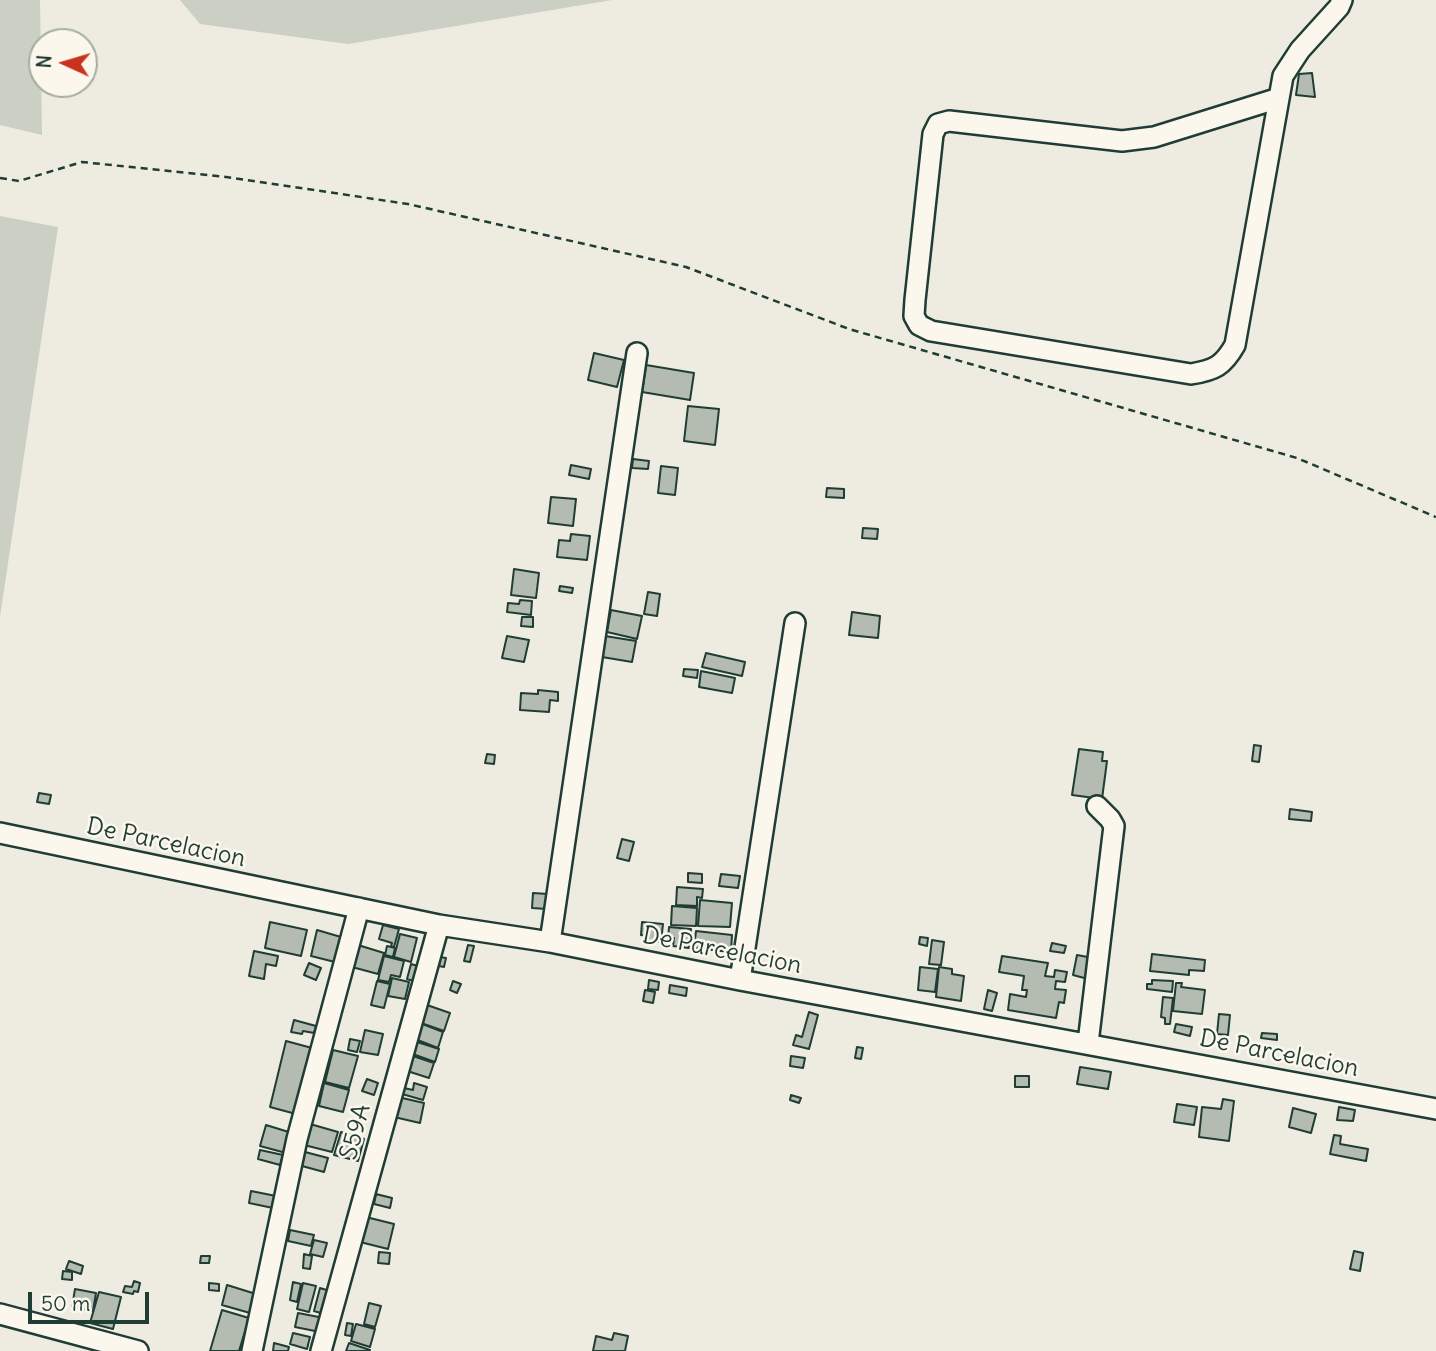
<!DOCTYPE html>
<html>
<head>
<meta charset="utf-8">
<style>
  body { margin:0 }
  #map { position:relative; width:1436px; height:1351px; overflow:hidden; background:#eeece1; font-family:Delius,sans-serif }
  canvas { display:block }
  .north { position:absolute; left:28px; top:28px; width:70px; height:70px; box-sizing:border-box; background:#fbf7ec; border:2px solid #a3ada2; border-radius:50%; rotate:274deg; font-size:19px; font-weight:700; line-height:28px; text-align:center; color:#1f3d34 }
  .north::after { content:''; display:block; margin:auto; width:24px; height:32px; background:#c8321e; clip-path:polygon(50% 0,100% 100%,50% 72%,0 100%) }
  .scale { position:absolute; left:28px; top:1292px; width:121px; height:32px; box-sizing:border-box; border:4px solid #1f3d34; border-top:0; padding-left:9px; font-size:21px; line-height:24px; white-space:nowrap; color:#1f3d34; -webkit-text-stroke:5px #fbf7ec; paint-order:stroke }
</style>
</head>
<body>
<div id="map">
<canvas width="1436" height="1351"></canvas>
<div class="north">N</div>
<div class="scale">50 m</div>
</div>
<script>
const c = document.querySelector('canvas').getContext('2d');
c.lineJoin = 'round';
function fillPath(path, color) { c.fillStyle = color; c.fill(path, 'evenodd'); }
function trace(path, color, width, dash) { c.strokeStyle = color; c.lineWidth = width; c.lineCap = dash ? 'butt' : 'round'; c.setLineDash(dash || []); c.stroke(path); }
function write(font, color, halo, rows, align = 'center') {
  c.font = font + ' Delius,sans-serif'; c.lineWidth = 5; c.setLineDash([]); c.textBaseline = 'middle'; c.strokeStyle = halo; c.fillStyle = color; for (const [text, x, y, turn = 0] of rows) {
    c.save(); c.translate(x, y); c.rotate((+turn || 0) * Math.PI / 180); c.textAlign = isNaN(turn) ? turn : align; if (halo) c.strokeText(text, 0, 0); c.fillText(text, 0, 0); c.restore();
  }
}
const green = new Path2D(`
  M0,0H40L42,135L0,125Z
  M180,0H612L348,44L200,24Z
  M0,216L58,227L0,617Z`);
const building = new Path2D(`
  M1312,73L1315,97L1296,95L1299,74Z
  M594,353L624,360L617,387L588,380Z
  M646,365L694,373L690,400L642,392Z
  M688,406L719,409L715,445L684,441Z
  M633,459L649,461L648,469L632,468Z
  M571,465L591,469L589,479L569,475Z
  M661,466L678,468L675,495L658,493Z
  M827,488L844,489V498L826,497Z
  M551,497L576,499L573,526L548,523Z
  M863,528L878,529L877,539L862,538Z
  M571,534L590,536L587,560L557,557L559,540L570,541Z
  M514,569L539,573L536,598L511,595Z
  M560,586L573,588L572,593L559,591Z
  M648,592L660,594L657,616L644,614Z
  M520,600L532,601L531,615L507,612L508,603L519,604Z
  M611,610L642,616L637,639L607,632Z
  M852,612L880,616L878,638L849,635Z
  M522,617H533V627L521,626Z
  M507,636L529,640L524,662L502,658Z
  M605,636L636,641L632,662L602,657Z
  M706,653L745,662L742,676L702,667Z
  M684,669L698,670L697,678L683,676Z
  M701,671L735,678L732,693L699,687Z
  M538,690L558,692V701L550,700L549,712L520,710L521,693L538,694Z
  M1254,745L1261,746L1259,762L1252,761Z
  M1079,749L1103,752L1102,761H1107L1102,799L1072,795Z
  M487,754L495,755L494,764L485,763Z
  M39,793L51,795L49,804L37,802Z
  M1290,809L1312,812L1311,821L1289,819Z
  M622,839L634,842L629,861L617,858Z
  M688,873L702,874V883L688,882Z
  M721,874L740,876L738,888L719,886Z
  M677,887L703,889L702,898L697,897V906L676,905Z
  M533,893L548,894L547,909L532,908Z
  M700,900L732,903L730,927L698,926Z
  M672,906L697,908L696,926L671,925Z
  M270,922L307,930L301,956L265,948Z
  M642,922L663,924L661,942L647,941L648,936L641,935Z
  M383,925L399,929L394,947L391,946L392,943L379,939Z
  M669,927L691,929L689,948L673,946L674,938H668Z
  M317,930L341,937L335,962L311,956Z
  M696,931L732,935L731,952L694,948Z
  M400,934L417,938L411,962L394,957Z
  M920,937L928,938L927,946L919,944Z
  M932,940L944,942L941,965L929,964Z
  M1052,943L1066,946L1064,953L1050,951Z
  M358,945L384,953L378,974L352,967Z
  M468,945L474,946L470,962L464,961Z
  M387,946L395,948L393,957L385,955Z
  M254,951L278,956L276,966L266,964L264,979L249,976Z
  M1152,954L1205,960L1204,971L1189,970V975L1150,971Z
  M1077,955L1093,958L1088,979L1073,975Z
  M384,956L404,961L400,977L391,975L389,982L378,980Z
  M1002,956L1048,963L1045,976L1054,977L1055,970L1067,972L1065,982L1056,981L1055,989L1066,990L1064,1003L1059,1002L1056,1018L1008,1010L1010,994L1026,997L1027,990H1022L1024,976L999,972Z
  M440,957L446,958L444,967L439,966Z
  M309,963L321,968L316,980L304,975Z
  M411,964L418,966L414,981L407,979Z
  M920,967L938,969L935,992L918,990Z
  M939,967L952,969V974L964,976L961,1001L936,997Z
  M392,978L409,982L405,999L388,996Z
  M649,980L659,982L658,990L648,989Z
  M1152,980L1173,981L1172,992L1147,989V984H1152Z
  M377,981L390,984L384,1008L371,1005Z
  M453,981L461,984L457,993L450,990Z
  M1176,983H1182L1181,987L1205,990L1202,1014L1173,1011Z
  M670,985L687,988L686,996L669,993Z
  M645,990L655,992L653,1003L643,1001Z
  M988,990L997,993L992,1011L984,1009Z
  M1163,997L1173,998L1170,1024H1165V1018L1161,1017Z
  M427,1005L450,1013L444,1031L421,1023Z
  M809,1012L818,1015L809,1049L793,1045L796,1035L802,1037Z
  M1219,1014L1230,1015L1228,1035L1217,1034Z
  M294,1020L316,1026L314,1033L303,1031L302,1034L291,1032Z
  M420,1023L443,1032L438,1048L415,1039Z
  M1176,1024L1192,1027L1190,1036L1174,1032Z
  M365,1030L383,1034L378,1055L360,1052Z
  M1262,1033L1277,1034V1040L1261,1038Z
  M350,1039L360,1041L357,1052L348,1050Z
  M411,1040L439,1049L435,1062L407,1052Z
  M286,1041L312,1048L296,1114L270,1107Z
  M857,1047L863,1048L861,1059L855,1058Z
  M333,1050L358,1056L349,1088L325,1082Z
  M407,1054L434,1063L429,1078L401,1069Z
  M791,1056L805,1058L803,1068L790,1066Z
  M1080,1067L1111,1072L1108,1089L1077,1084Z
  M1015,1076H1029V1087H1015Z
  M367,1079L378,1083L374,1095L362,1091Z
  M324,1083L349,1090L343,1112L319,1106Z
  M414,1083L427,1087L423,1100L402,1094L404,1088L413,1090Z
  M791,1095L801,1098L799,1103L790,1100Z
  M398,1097L424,1103L420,1123L394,1117Z
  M1223,1099L1234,1101L1229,1141L1199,1137L1202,1107L1221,1109Z
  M1177,1104L1197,1107L1194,1125L1174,1122Z
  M1339,1107L1355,1110L1353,1121L1337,1120Z
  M1293,1108L1316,1114L1311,1133L1289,1127Z
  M310,1124L338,1132L332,1152L304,1145Z
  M266,1125L292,1133L286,1153L260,1146Z
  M341,1132L364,1139L358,1161L334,1155Z
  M1334,1135L1341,1136L1340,1144L1368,1149L1366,1161L1330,1154Z
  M260,1150L283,1155L280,1165L258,1159Z
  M305,1152L328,1158L324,1172L302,1166Z
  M251,1191L276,1196L273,1208L249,1203Z
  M376,1194L392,1198L390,1208L374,1204Z
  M366,1217L394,1224L388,1249L360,1242Z
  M290,1230L314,1235L311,1246L288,1241Z
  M314,1240L327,1243L323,1257L310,1254Z
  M1354,1251L1363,1253L1360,1271L1350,1269Z
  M379,1252L390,1253L389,1264L378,1263Z
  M304,1254L312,1256L310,1269L303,1268Z
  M201,1256H210L209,1263H200Z
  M69,1261L83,1266L81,1274L66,1269Z
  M63,1271L72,1272V1280L62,1279Z
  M134,1281L140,1283L138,1292L134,1291L133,1294L123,1292L125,1286L132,1287Z
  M293,1282L301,1284L297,1302L290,1300Z
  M209,1283L219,1284V1291L209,1290Z
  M303,1283L316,1286L309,1312L297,1309Z
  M227,1285L256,1294L250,1313L222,1305Z
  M320,1288L330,1291L324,1314L314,1311Z
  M75,1289L96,1293L93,1311L72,1307Z
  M99,1292L121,1297L113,1329L90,1323Z
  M369,1303L381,1306L375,1327L364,1324Z
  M222,1310L249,1318L239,1351H210Z
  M298,1313L324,1318L320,1332L295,1327Z
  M347,1323L353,1324L351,1336L345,1335Z
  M356,1324L375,1329L370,1347L351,1341Z
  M293,1333L310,1337L307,1349L290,1344Z
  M614,1333L628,1336L625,1351H593L596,1336L612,1340Z
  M274,1343L289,1347L288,1351H273Z
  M349,1343L370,1350L369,1351H346Z`);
const path = new Path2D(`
  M0,178L19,181L82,162L226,177L408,204L686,267L849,329L1297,458L1436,517`);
const minor = new Path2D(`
  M1279,98L1154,137L1122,141L949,121L938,124L933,134L915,300L914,316L919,325L931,331L1191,374C1215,370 1223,366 1235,345L1283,76L1300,50L1339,7L1342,0
  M0,833L439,925L550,942L740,980L1436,1109
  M550,942L637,353
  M740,980L795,623
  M1088,1043L1114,826L1110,819L1097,806
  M0,1314L138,1351
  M252,1351L297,1139L359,908
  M321,1351L439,925`);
const streetNames = [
  ["De Parcelacion",166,843,12],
  ["De Parcelacion",722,951,11],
  ["De Parcelacion",1279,1054,11],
  ["S59A",356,1132,-75]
];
fillPath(green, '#cbcfc4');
fillPath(building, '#b4bbb0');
trace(building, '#1f3d34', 2);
trace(minor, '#1f3d34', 24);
trace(path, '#1f3d34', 2.5, [7, 5]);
trace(minor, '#fbf7ec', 19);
write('24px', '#1f3d34', '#fbf7ec', streetNames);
</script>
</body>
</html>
